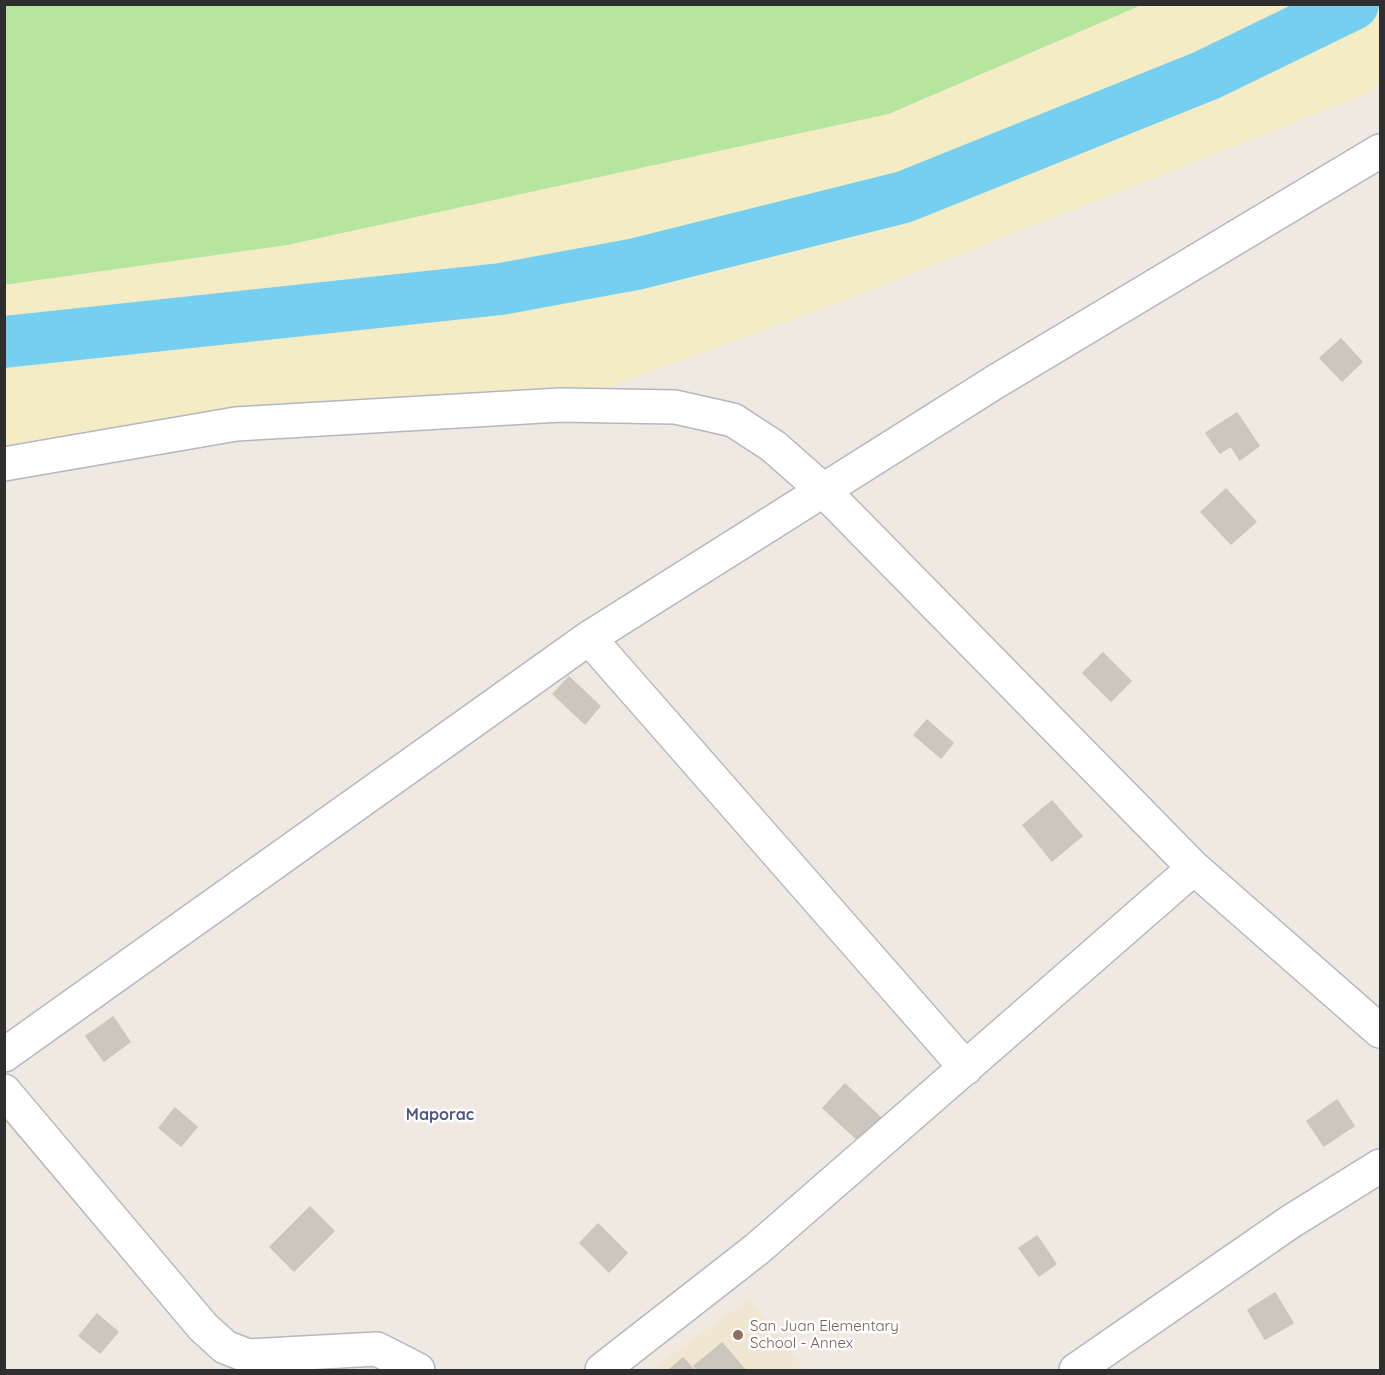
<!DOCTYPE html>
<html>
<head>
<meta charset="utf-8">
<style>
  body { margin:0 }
  #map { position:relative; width:1385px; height:1375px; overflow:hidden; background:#efe9e1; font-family:Quicksand,sans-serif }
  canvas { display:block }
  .frame { position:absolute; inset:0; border:6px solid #2e2e2e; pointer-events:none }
</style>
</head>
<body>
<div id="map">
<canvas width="1385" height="1375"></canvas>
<div class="frame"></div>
</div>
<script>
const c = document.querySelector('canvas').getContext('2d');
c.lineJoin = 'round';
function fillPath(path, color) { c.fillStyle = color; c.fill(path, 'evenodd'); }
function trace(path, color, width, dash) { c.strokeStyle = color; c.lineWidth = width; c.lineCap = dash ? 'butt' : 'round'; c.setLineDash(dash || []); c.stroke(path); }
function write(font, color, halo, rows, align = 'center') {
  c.font = font + ' Quicksand,sans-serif'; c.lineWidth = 5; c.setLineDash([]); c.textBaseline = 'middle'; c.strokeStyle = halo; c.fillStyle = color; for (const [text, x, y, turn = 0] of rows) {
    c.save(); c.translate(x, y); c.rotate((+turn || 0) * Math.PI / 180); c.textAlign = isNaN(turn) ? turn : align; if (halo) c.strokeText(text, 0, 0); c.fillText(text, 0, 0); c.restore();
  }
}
const education = new Path2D(`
  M749,1299L805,1370H650Z`);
const green = new Path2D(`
  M4,5H1142L889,114L288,245L5,285Z`);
const sand = new Path2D(`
  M1142,5H1380V84L1364,95L840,302L560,405L5,464L4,285L288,245L889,114Z`);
const river = new Path2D(`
  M4,342L501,289L636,264L904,197L1207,75L1353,4`);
const building = new Path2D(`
  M1341,339L1362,362L1342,381L1320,358Z
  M1237,413L1259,446L1240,460L1231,446L1220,453L1206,433Z
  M1226,489L1256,522L1231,544L1201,512Z
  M1103,653L1131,681L1111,701L1083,673Z
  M569,677L600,706L585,724L553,694Z
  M927,720L953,743L941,758L914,735Z
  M1052,801L1082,836L1052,861L1023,825Z
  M113,1017L130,1042L104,1061L86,1036Z
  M845,1084L883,1120L861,1143L823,1108Z
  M1337,1100L1354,1126L1324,1146L1307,1121Z
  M175,1108L197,1127L181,1146L159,1128Z
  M310,1207L334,1231L294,1271L270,1247Z
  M598,1224L627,1253L609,1272L580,1243Z
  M1037,1236L1056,1264L1039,1276L1019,1248Z
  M1275,1293L1293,1323L1265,1339L1248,1310Z
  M97,1314L118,1332L100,1353L79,1336Z
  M722,1343L745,1370H698L694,1366Z
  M683,1358L694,1370H669Z`);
const minor = new Path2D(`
  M4,464L236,424L560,405L675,407L733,420L773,446L823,490L1194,868L1380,1031
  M589,638L966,1068
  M4,1055L589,638L995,382L1380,151
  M4,1091L203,1327L225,1347L248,1356L377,1349L418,1370
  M602,1370L757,1249L1194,868
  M1076,1370L1290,1222L1380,1166`);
const markers = [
  [738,1335,6,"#8d6e63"]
];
const educationNames = [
  ["San Juan Elementary",750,1326],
  ["School - Annex",750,1343]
];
const neighbourhoodNames = [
  ["Maporac",440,1115]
];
fillPath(education, '#f0e6d1');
fillPath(green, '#b6e59e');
fillPath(sand, '#f3ecc5');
trace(river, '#75cff0', 52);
fillPath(building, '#cbc7bf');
trace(building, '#cbc5ba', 1.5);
trace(minor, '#b4b7c1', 36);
trace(minor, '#fff', 33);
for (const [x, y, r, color] of markers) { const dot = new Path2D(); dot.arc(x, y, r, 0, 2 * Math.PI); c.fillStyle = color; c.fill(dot); trace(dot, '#fff', 2); }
write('15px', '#785e54', '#fff', educationNames, 'left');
write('bold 16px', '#4d5680', '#fff', neighbourhoodNames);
</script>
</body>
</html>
